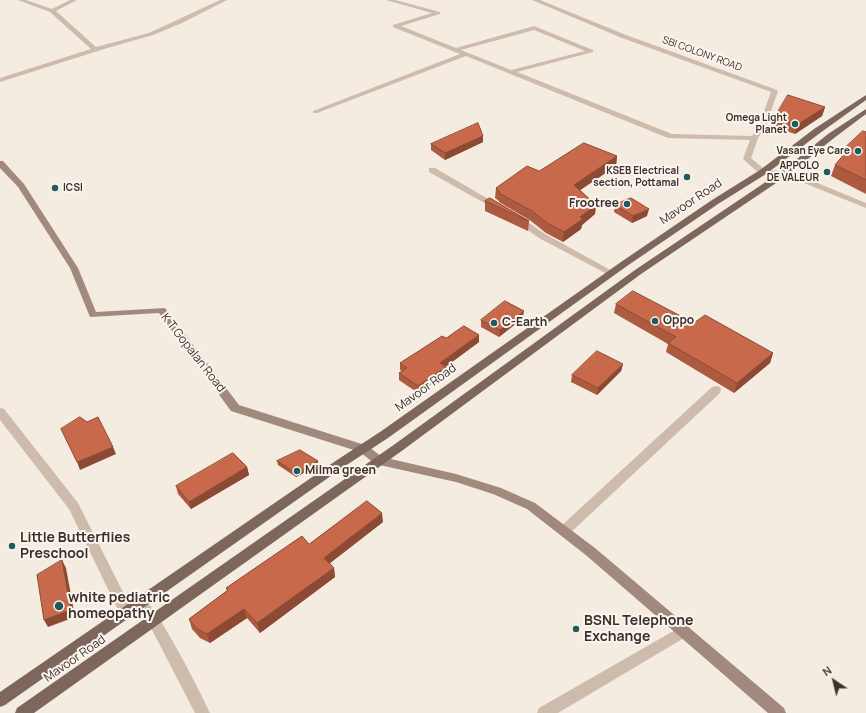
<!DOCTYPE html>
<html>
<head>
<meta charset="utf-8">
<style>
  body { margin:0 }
  #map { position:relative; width:866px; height:713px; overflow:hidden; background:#f4ebe1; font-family:Manrope,sans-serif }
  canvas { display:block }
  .north { position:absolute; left:814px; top:661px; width:40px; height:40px; -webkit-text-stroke:3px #fbf5ee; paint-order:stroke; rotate:325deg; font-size:11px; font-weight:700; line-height:16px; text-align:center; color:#3b302b }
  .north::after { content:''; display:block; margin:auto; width:14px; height:18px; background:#3b302b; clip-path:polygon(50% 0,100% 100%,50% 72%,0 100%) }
</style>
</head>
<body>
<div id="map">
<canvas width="866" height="713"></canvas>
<div class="north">N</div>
</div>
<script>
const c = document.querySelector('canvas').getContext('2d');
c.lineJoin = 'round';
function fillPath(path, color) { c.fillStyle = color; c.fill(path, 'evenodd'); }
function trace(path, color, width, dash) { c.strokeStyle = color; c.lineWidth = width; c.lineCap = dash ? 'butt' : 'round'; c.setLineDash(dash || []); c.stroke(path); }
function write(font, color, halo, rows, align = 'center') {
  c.font = font + ' Manrope,sans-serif'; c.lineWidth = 4; c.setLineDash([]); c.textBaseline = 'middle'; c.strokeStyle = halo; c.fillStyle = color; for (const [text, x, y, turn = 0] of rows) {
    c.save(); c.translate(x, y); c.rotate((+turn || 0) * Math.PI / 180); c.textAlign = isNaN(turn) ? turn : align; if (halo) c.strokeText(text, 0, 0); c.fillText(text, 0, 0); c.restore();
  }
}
const street = new Path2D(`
  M18,0H26L52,9L70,0H77L56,11L96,47L149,33L220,0H227L182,23L153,35L104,49L0,82V78L91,49L50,12Z
  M386,0H395L440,12V14L401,26L456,48L534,26L593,50V52L517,72L672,134L752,136L758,128L771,92L622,38L532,0H540L626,35L777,90L778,91L765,128L758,138L751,158L765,170L788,171L866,203V208L784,175L760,174L743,159L750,140L668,138L466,56L317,113H313V111L460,54L393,27V25L432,13ZM534,30L585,51L511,70L461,50Z
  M429,168H435L502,207L501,209H495L429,172Z
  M515,217H521L545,234L616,273L612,276L609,275L539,238L515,221L514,219Z
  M716,386L720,387L721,390L720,393L568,535L564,536L560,535L558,531L560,527L712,387Z
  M0,408L4,409L78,503L133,612L131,616L126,618L121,616L69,509L0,420Z
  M141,597C155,602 202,695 210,713H195L149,624L134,603L136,599Z
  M684,625L689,627L691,631L689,635L558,713H537L539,708Z`);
const secondary = new Path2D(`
  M0,161H3L24,184L78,268L96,312L165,308L239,405L368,446L382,457L456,474L501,488L535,503L595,548L784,708L786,713H768L587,556L527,509L493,494L456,482L375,464L360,452L231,411L159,313L90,317L70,268L18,187L0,168Z`);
const primary = new Path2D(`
  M866,95V100L820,133L766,174L718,204L627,266L388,438L345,466L5,705L0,707V692L337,460L380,432L621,262L712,200L760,170L814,129Z
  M866,109V114L834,138L788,175L641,274L403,450L34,713H15L17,708L395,444L635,270L782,171L828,134Z`);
const wall = new Path2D(`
  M825,107L822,116L795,134L772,126L775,117Z
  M866,132V194L831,176L835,165L844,155L847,146Z
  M483,136V142L445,160L431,150V144Z
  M617,156L616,166L580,190L596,205L595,214L582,225L581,229L563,242L546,233L531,221L499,202V201L495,198L496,188L539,171Z
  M485,201L529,221L528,231L485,211Z
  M615,205L647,216L632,223L614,212Z
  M616,304L694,323L773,353L770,363L734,393L666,352L668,344L614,313Z
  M523,318L499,337L481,327V320Z
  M479,335V342L445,367L446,374L418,393L399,380V373L402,371L400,370V363L446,338Z
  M623,364L621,371L597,395L571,382L572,375Z
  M277,461H318V465L296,477L278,465Z
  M247,467L249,475L191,509L178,494L176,486Z
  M383,522L330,563L334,568L335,577L260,633L247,618L210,643L200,638L192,629L189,619L227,591L226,588Z`);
const shadedWall = new Path2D(`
  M825,107L822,116L795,134L797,125Z
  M483,136V142L445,160V153Z
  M617,156L616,166L573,195L574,185Z
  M596,205L595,214L582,225L581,229L563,242L564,232L580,217Z
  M649,209L647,216L632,223L633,216Z
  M524,311L523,318L499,337L500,330Z
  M479,335V342L440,371V363Z
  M773,353L770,363L734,393L737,383Z
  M623,364L621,371L597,395L598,388Z
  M446,367V374L418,393V386Z
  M113,447L116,454L80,470L77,462Z
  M318,461V465L296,477V473Z
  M247,467L249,475L191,509L189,502Z
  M382,513L383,522L325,567L324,558Z
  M62,560L66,568L75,617L48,627L44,620Z
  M334,568L335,577L260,633L257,623Z
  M244,609L247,618L210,643L207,634Z`);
const building = new Path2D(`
  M788,95L825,107L797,125L775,117Z
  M478,123L483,136L445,153L431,144Z
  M863,131L866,132V180L835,165L850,147L847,146Z
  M584,143L617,156L574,185L596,205L580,217L583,219L564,232L547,223L532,211L499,193L500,192L496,188L527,166L539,171Z
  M490,198L529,221L485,201Z
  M631,198L649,209L633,216L615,205Z
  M633,291L694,323L705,315L773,353L737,383L668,343L676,337L616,304Z
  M505,301L524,311L500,330L481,320Z
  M464,326L479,335L440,363L446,367L418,386L399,373L407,368L400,363L442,336L446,338Z
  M597,351L623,364L598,388L572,375Z
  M80,417L87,422L98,417L113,447L77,462L61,429Z
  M300,450L318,461L296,473L277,461Z
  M233,453L247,467L189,502L176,486Z
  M367,501L382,513L324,558L334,568L257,623L244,609L207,634L197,629L189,619L228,590L226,588L302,536L309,544Z
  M62,560L71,610L44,620L37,575Z`);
const markers = [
  [795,124,4,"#1f5a5e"],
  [858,151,4,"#1f5a5e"],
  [827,172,4,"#1f5a5e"],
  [687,177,4,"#1f5a5e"],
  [55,188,4,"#1f5a5e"],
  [627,204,4,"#1f5a5e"],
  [655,321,4,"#1f5a5e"],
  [494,323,4,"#1f5a5e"],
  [297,471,4,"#1f5a5e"],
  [12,546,4,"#1f5a5e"],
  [59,606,5,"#1f5a5e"],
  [576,629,4,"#1f5a5e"]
];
const farStreetnames = [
  ["SBI COLONY ROAD",702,54,20]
];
const farPoinames = [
  ["Omega Light",787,118],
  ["Planet",787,130],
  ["Vasan Eye Care",850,151],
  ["APPOLO",819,166],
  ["DE VALEUR",819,178],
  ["KSEB Electrical",679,171],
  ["section, Pottamal",679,183],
  ["ICSI",63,188,"left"]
];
const streetNames = [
  ["Mavoor Road",691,202,-34],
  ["K T Gopalan Road",193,353,52],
  ["Mavoor Road",426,388,-36],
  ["Mavoor Road",75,659,-35]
];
const poiNames = [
  ["Frootree",619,204,"right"],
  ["Oppo",663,321],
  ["C-Earth",502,323],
  ["Milma green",305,471]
];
const nearPoinames = [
  ["Little Butterflies",20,538],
  ["Preschool",20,554],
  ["white pediatric",68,598],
  ["homeopathy",68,614],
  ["BSNL Telephone",584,621],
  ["Exchange",584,637]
];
fillPath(street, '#cdbbac');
fillPath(secondary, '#a18a7d');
fillPath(primary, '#7d675c');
fillPath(wall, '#ac5a40');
fillPath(shadedWall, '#8c4a34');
fillPath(building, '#c8694b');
trace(building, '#8c4a34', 1);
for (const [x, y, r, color] of markers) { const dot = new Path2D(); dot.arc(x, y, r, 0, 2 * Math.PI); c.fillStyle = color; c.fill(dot); trace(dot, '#fbf5ee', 1.5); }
write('10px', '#3b302b', '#fbf5ee', farStreetnames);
write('bold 10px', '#3b302b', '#fbf5ee', farPoinames, 'right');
write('12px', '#3b302b', '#fbf5ee', streetNames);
write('bold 12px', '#3b302b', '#fbf5ee', poiNames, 'left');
write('bold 14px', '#3b302b', '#fbf5ee', nearPoinames, 'left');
</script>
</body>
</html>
